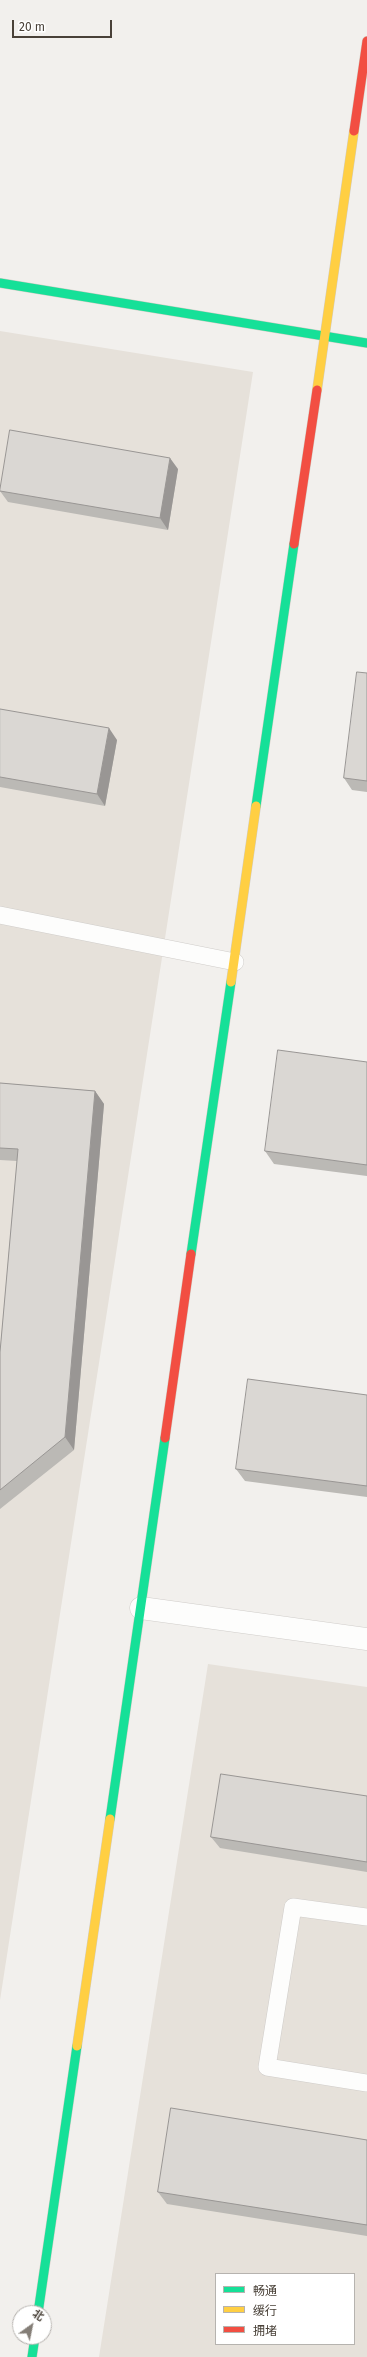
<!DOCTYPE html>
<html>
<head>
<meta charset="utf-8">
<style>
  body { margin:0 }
  #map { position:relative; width:367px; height:2357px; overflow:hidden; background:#f2f0ed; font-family:"Fira Sans","Noto Sans SC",sans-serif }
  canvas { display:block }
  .legend { position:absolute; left:215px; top:2273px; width:140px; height:72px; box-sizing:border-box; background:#fff; border:1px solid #b6b3af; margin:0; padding:5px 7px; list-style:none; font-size:12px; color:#494138 }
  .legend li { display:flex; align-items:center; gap:8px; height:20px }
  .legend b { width:20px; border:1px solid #b6b3af }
  .north { position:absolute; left:12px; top:2305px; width:40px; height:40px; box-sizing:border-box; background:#fff; border:1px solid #b6b3af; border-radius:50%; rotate:33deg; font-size:11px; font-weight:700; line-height:16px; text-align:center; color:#494138 }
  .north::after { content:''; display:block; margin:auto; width:14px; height:18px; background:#847e77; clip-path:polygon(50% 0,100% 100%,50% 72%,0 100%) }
  .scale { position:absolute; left:12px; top:20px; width:100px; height:18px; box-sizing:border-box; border:2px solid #494138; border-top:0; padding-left:5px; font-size:12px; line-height:14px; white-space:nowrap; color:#494138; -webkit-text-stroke:3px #fff; paint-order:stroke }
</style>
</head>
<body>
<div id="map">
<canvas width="367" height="2357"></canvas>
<ul class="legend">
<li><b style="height:5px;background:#16e098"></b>畅通</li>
<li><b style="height:5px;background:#ffcf43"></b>缓行</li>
<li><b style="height:5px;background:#f24e42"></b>拥堵</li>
</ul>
<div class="north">北</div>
<div class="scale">20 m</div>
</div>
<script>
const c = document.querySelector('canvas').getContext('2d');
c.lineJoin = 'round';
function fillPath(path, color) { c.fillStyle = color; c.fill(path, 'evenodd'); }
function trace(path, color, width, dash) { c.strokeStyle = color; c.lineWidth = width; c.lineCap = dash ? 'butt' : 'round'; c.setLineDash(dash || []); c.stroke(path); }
const residential = new Path2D(`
  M0,331L253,372L0,2000Z
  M208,1664L367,1687V2357H99ZM216,2274H354V2344H216Z`);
const lane = new Path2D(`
  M0,915L235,962
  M367,1917L293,1907L267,2067L367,2083`);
const street = new Path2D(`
  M141,1608L367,1639`);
const fast = new Path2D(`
  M0,283L367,343
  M256,806L294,544
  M191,1254L231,982
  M110,1819L165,1438
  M38,2313L77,2046
  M32,2357L35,2337`);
const slow = new Path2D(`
  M317,390L354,131
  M231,982L256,806
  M77,2046L110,1819`);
const jam = new Path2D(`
  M354,131L367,41
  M294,544L317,390
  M165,1438L191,1254`);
const wall = new Path2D(`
  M178,469L168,530L8,502L0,491Z
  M367,673V792L352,790L344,778Z
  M0,709L117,740L105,806L0,787Z
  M367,1062V1176L274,1164L265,1151Z
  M0,1083L95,1091L104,1104L74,1450L0,1509V1352L17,1161L0,1160Z
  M367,1395V1497L245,1481L236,1469Z
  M367,1796V1872L220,1848L211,1837Z
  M367,2140V2236L167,2204L158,2192Z`);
const shadedWall = new Path2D(`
  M170,458L178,469L168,530L160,518Z
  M109,728L117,740L105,806L97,794Z
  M95,1091L104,1104L74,1450L65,1437Z`);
const building = new Path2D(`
  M10,430L170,458L160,518L0,491Z
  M357,672L367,673V781L344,778Z
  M0,709L109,728L97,794L0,777Z
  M278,1050L367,1062V1165L265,1151Z
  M0,1083L95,1091L65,1437L0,1490V1352L18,1149L0,1148Z
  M248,1379L367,1395V1486L236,1469Z
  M221,1774L367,1796V1862L211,1837Z
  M171,2108L367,2140V2225L158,2192Z`);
fillPath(residential, '#e6e1da');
trace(lane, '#d0cdca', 18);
trace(street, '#d0cdca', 23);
trace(fast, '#d1ccc4', 10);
trace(slow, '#d1ccc4', 10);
trace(jam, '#d1ccc4', 10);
trace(lane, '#fdfdfc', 17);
trace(street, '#fdfdfc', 22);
trace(fast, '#16e098', 9);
trace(slow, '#ffcf43', 9);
trace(jam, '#f24e42', 9);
fillPath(wall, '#bbb9b5');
fillPath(shadedWall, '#999694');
fillPath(building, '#dad7d3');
trace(building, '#999694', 1);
</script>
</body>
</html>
